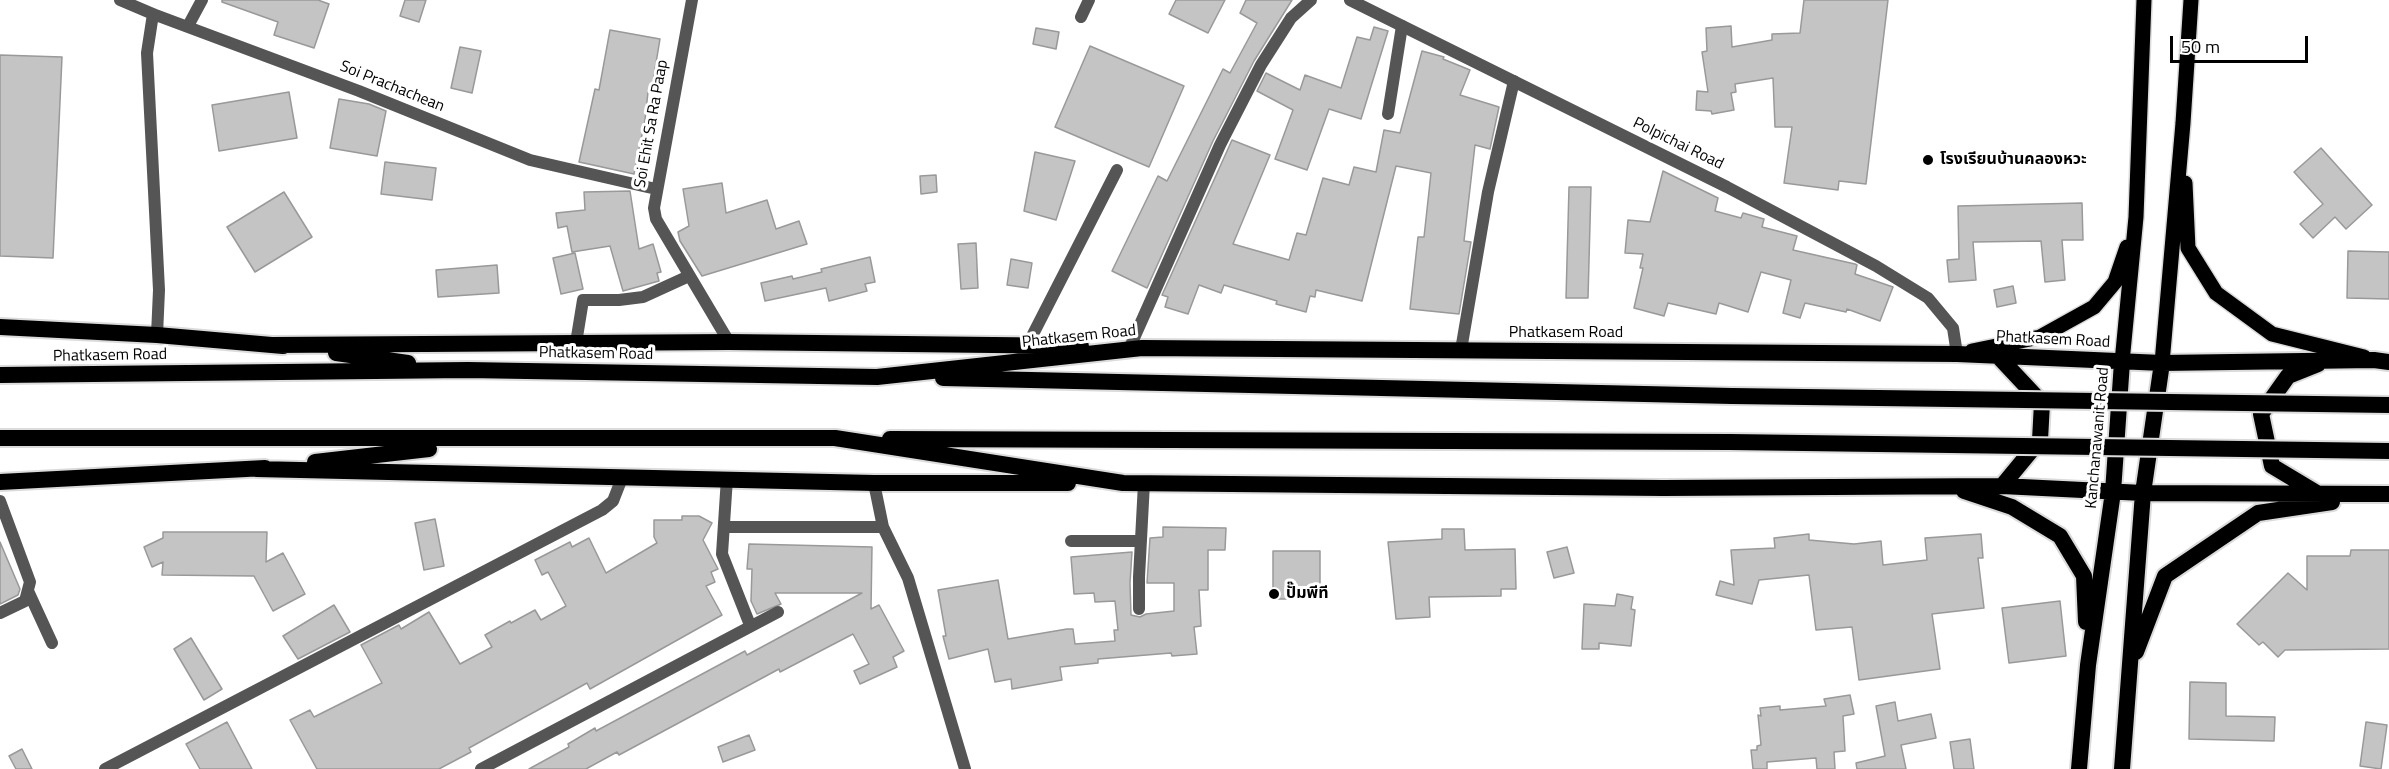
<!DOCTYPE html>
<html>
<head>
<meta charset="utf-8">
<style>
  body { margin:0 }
  #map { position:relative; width:2389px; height:769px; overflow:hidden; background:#fff; font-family:"Titillium Web",sans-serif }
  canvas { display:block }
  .scale { position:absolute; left:2170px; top:36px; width:138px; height:27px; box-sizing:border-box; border:3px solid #000; border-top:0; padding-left:8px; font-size:18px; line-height:21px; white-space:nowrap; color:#000; -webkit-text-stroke:4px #fff; paint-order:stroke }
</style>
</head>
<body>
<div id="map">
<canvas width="2389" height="769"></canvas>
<div class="scale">50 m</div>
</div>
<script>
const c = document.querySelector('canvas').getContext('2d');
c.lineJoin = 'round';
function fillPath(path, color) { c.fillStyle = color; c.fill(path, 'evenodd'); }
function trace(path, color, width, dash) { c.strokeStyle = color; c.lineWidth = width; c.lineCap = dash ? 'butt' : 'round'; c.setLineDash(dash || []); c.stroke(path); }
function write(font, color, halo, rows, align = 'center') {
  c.font = font + ' "Titillium Web","Noto Sans Thai",sans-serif'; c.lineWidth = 6; c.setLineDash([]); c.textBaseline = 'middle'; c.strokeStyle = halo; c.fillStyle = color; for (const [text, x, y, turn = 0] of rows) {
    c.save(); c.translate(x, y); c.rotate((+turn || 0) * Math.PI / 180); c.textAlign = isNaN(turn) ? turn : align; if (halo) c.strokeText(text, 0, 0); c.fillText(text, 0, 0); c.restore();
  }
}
const building = new Path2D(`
  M222,0H318L329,4L314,48L274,35L278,22L222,2Z
  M405,0H426L419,22L400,16Z
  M1176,0H1225L1208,33L1169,14Z
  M1246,0H1292L1254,61L1213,141L1147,288L1112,271L1158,176L1167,181L1223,69L1230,73L1257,23L1240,13Z
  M1804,0H1888L1866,184L1839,181L1838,190L1784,183L1792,127H1775L1773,78L1735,84L1736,92L1731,93L1734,110L1712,114L1711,111L1696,110L1697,91L1708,92L1702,52L1707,51L1706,28L1731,26L1732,47L1772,40V34L1800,33Z
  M1374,27L1388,31L1361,119L1329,109L1307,170L1275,159L1293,110L1257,91L1266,73L1300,90L1305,75L1341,88L1357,37L1370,40Z
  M1036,28L1059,32L1056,49L1033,44Z
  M610,30L660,39L651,93L648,92L645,120L634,174L579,162L595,89L599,90Z
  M1090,46L1184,86L1149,167L1055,127Z
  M460,47L481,51L472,93L451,88Z
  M1422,51L1444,57L1443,59L1470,70L1460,95L1499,107L1490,149L1475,145L1464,241L1471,242L1459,314L1410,309L1418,237H1424L1431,173L1396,166L1362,301L1316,290L1315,297L1310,296L1306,312L1276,304L1277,301L1224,285L1221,293L1199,285L1188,314L1165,307L1168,297L1162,295L1232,140L1270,155L1233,244L1289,260L1297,233L1306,235L1323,178L1349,185L1354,167L1376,172L1384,130L1400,133Z
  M0,55L62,57L53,258L0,256Z
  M289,92L297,138L219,151L212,105Z
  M339,99L369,104L386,111L377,156L330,148Z
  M2321,148L2372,205L2346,229L2335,217L2313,238L2300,224L2323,204L2294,172Z
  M1035,152L1075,161L1056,220L1024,211Z
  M385,162L436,168L432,200L381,194Z
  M1663,171L1718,198L1715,211L1741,218L1743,213L1764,219L1762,227L1797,236L1793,250L1855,264L1857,265L1855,274L1893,287L1880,321L1847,309L1846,312L1805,303L1800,318L1783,313L1791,280L1761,272L1748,312L1719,303L1716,314L1668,303L1664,316L1634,308L1643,268H1640L1643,254L1625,253L1628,220L1650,222Z
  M936,175L937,192L921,194L920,176Z
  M722,183L726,213L767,200L776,229L799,221L807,244L702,276L680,241L678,232L689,226L683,189Z
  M1569,187H1591L1588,298H1566Z
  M630,191L639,249L653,244L661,272L657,273L659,281L623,291L610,246L572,252L567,226L558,228L556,213L585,210L584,192Z
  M284,192L312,237L255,272L227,227Z
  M2082,203L2083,240H2062L2065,280L2045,282L2041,241L1973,242L1976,280L1949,282L1947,260L1959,259L1958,206Z
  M976,243L978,288L961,289L958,244Z
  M2348,251L2389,252V299L2347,298Z
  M575,253L583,289L561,294L553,258Z
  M870,257L875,282L865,284L867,291L829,301L826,288L765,301L761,283L792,276L793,279L822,272L821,269Z
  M1011,259L1032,263L1028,288L1007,285Z
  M497,265L499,293L438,297L436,270Z
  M2013,286L2016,303L1997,307L1994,290Z
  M682,516H699L712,523L703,540L718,569L711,572L715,582L706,586L722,615L590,689L587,683L469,748L471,752L439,769H317L290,720L310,710L314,717L382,683L361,645L399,625L401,629L429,612L460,664L492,647L485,635L510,621L511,623L535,610L541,620L566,606L548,572L542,575L535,560L570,542L572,547L589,538L606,573L657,543L654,537V520H682Z
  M435,519L444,566L424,570L415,523Z
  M1163,527L1226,528L1225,550H1208V590H1199L1201,626L1194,627L1197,654L1172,656L1171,653L1098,659V663L1060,667L1062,680L1012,689L1011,679L995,682L988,649L949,659L943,636H946L938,590L998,580L1008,639L1067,629H1073L1075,644L1115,641L1114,630H1118L1115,601L1095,602L1094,593L1074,594L1071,557L1132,552L1130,583L1131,615L1140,617L1146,614L1174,611V583H1147L1150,538L1163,537Z
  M1442,529H1464L1465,550L1515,549L1516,589H1501V596L1429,597L1430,617L1396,619L1388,542L1442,539Z
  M163,532H267L266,562L283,553L305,594L273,611L254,576L162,575L163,562L152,567L144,547L163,538Z
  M1809,534V540L1854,544L1881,541L1883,565L1927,560L1925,538L1981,534L1983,558H1978L1984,608L1932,614L1940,669L1859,680L1852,627L1816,630L1809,575L1759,580L1752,604L1716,595L1720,581L1734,585L1731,550L1775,548L1774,538Z
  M0,542L20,589L18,595L0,604Z
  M749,544L872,547L871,609L879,605L904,651L893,657L897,667L860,684L854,671L869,664L853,634L780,672L779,669L619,755L617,752L586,769H529L569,747L568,744L595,728L596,731L745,651L747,655L862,593H775L781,604L757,614L751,601L752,569H747Z
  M1567,547L1574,573L1554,578L1547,552Z
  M2351,550H2389V649L2285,650L2278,657L2263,642L2259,645L2237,624L2288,573L2307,590V556H2350Z
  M1273,551H1320V599H1273Z
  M1617,594L1633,597L1631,609L1635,610L1631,646L1599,643V649H1582L1584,604L1615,606Z
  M2060,601L2066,656L2009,663L2002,608Z
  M334,605L350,632L298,659L283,636Z
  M191,638L222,689L204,700L174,649Z
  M2190,682L2226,683V716L2275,717L2274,741L2189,739Z
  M1850,695L1854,714L1843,716L1845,751L1834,752L1835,769H1817L1816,758L1767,762V769H1753L1751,750H1757V746L1761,745L1758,715L1761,716L1760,708L1780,706V710L1826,706L1824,699Z
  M1895,702L1898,721L1931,714L1936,738L1901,745L1906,769H1857L1856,763L1885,756L1876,706Z
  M227,722L252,769H200L186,744Z
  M2366,722L2387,725L2381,769L2360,766Z
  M749,735L755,750L723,762L718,747Z
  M1970,739L1974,769H1954L1950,742Z
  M22,749L32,769H16L9,756Z`);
const minor = new Path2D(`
  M120,0L153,14L359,91L530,160L656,189
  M692,0L654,208L656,219L729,342
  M153,14L147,53L159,290L157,335
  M1081,17L1089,0
  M188,26L202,0
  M1388,114L1402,26
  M576,343L583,300H619L643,297L689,276
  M1028,344L1117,170
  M1130,347L1220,145L1261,65L1291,18L1311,0
  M1461,350L1488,192L1514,81
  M727,478L722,554L750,625
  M874,483L883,527L908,578L965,769
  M0,501L30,582L25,601L0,613
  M724,527H883
  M1071,541H1141
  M29,593L52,643
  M1139,609V577L1144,483
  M105,769L602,510L613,501L622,478
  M481,769L778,612`);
const tertiary = new Path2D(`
  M1350,0L1727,187L1876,266L1928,298L1953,328L1957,354`);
const primary = new Path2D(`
  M2185,183L2188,248L2216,293L2272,334L2364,357
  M1972,351L2040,337L2094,307L2115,282L2127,247
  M2122,362L2136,217L2144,0
  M2162,363L2183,123L2191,0`);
const trunk = new Path2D(`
  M0,327L157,335L283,346
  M272,345L729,342L1081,346
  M336,353L408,363
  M1997,355L2042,403L2040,440L2002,486
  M0,375L468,370L877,377L1142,348L1957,354L2162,363L2374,360L2389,362
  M943,378L1732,396
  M0,438H835L1123,483L1663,488L2002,486L2143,493L2389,494
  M890,439L1730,442
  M315,462L429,449
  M256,469L874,483H1068
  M0,482L265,468
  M1964,491L2012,507L2060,536L2084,576L2086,622
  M2317,493L2272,466L2261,414L2288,376L2318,364
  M2136,652L2165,576L2258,513L2332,502
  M2079,769L2088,665L2113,492L2122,362
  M2122,769L2143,493L2162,363`);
const trunkBridge = new Path2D(`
  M1732,396L2389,405
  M1730,442L2389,451`);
const markers = [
  [1928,160,6,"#000"],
  [1274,594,6,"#000"]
];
const streetNames = [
  ["Soi Prachachean",392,87,22],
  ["Soi Ehit Sa Ra Paap",652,124,-80],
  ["Polpichai Road",1678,144,26],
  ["Phatkasem Road",1566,333],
  ["Phatkasem Road",1079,337,-6],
  ["Phatkasem Road",2053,340,3],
  ["Phatkasem Road",596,354,1],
  ["Phatkasem Road",110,356,-1],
  ["Kanchanawanit Road",2098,438,-85]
];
const poiNames = [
  ["โรงเรียนบ้านคลองหวะ",1940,160],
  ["ปั๊มพีที",1286,594]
];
fillPath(building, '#c4c4c4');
trace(building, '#999', 1.5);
trace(primary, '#dbdbdb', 18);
trace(trunk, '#dbdbdb', 20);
trace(minor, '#555', 12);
trace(tertiary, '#555', 12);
trace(primary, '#000', 15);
trace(trunk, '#000', 16);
trace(trunkBridge, '#dbdbdb', 20, []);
trace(trunkBridge, '#000', 16);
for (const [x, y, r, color] of markers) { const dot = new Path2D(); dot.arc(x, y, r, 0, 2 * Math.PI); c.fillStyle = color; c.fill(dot); trace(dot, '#fff', 2); }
write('16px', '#000', '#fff', streetNames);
write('bold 16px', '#000', '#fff', poiNames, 'left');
</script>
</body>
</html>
